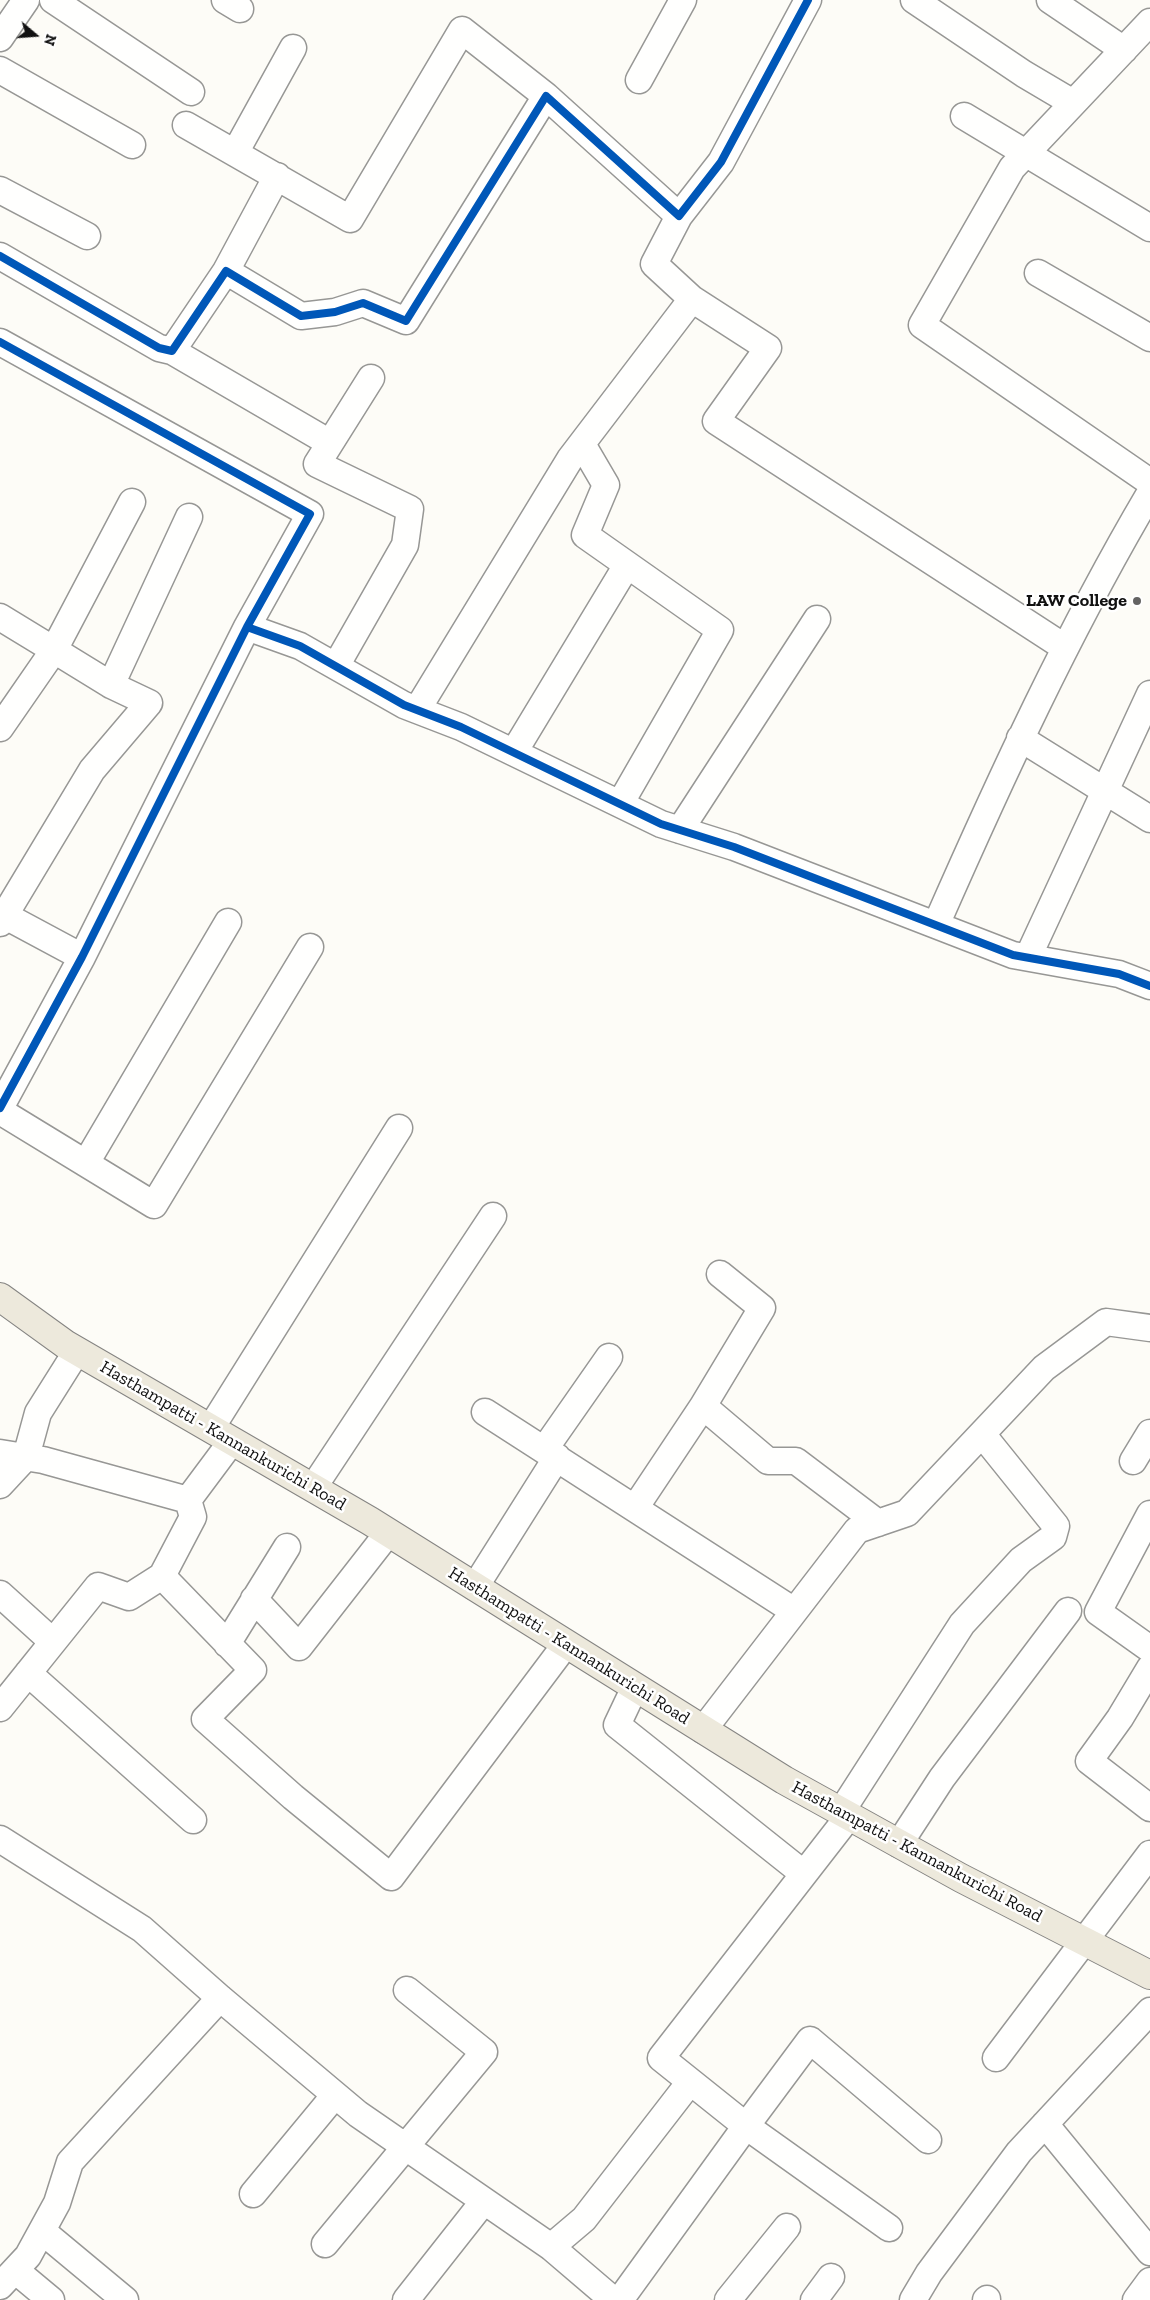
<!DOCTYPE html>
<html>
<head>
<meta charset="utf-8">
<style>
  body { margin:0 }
  #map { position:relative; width:1150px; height:2300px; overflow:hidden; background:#fdfcf7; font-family:"Zilla Slab",serif }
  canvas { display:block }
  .north { position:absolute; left:10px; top:10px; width:50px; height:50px; -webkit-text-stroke:4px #fff; paint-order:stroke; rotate:108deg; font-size:14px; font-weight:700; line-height:20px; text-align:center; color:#111 }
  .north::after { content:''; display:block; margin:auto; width:18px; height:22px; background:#111; clip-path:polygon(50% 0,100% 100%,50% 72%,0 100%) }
</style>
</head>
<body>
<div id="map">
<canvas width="1150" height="2300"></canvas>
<div class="north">N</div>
</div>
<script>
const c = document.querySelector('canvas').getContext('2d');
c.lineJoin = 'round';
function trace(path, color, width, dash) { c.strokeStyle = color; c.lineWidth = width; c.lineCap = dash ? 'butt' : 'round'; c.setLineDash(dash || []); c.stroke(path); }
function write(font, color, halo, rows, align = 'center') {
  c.font = font + ' "Zilla Slab",serif'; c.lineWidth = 5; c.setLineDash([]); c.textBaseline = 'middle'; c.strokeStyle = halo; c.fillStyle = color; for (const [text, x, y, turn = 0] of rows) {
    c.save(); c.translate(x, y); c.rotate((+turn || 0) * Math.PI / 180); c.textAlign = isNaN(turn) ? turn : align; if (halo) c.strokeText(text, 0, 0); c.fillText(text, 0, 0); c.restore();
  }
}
const minor = new Path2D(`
  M53,0L191,92
  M225,0L240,9
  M914,0L1024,74L1073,103
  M1050,0L1124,50
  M1150,22L1012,168L922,325L1150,482
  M0,38L26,0
  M0,70L132,145
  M639,80L683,0
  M964,116L1150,228
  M186,125L350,219L462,30L546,96
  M235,153L293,48
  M0,190L87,236
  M0,256L159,348L172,351L226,271L301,316L335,312L363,303L406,321L546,96L679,216L721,162L808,0
  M226,271L277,176
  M1038,273L1150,338
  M692,299L768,348L716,421L1064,647
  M0,342L310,514L247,627L82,957L0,1108
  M172,351L330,443
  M582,444L606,485L585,535L720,630L620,804
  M0,617L54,650L0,728
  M247,627L300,646L404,705L461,727L661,824L734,847L1013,955L1119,974L1150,986
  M336,666L405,545L410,509L317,464L371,378
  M111,685L189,517
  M417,710L570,459L692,299L654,264L679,216
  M1020,738L1150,819
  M514,752L627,565
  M680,830L817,619
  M0,913L82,957
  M0,923L92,770L149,703L111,685L54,650L132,502
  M936,925C1001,777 1068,632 1150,493
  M1028,957L1150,694
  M0,1111L154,1205L310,947
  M86,1163L228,922
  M720,1274L762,1308L703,1406L768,1461H796L878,1523
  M485,1412L794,1611
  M211,1428L399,1128
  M544,1450L609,1357
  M0,1453L43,1460L188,1500L232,1441
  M1133,1461L1150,1433
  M0,1485L26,1457L38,1413L77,1351
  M313,1488L493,1216
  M635,1508L703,1406
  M1150,1514L1098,1612L1150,1649
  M162,1576L253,1670L205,1719L293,1797L391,1877L566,1644
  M475,1587L557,1457
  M0,1594L53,1642
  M254,1599L299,1647L388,1533
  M227,1644L287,1547
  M1150,1668L1120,1718L1089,1761L1150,1808
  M28,1673L193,1820
  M635,1687L617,1725L804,1874
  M0,1708L98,1586L129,1597L162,1576L193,1517L188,1500
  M703,1730L857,1530L907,1513L1044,1368L1106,1322L1150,1328
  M841,1812L962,1624L1021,1560L1053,1537L1056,1526L982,1434
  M849,1816L661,2058L746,2126L810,2040L928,2140
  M0,1839L142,1929L220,1998L358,2114L551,2247L613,2300
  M899,1844L942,1778L1068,1611
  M996,2058L1150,1854
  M1045,2124L1150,2252
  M253,2194L335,2095
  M42,2231L125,2300
  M325,2244L484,2052L407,1990
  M551,2247L584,2219L690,2082
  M15,2270L51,2300
  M0,2286L28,2256L57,2203L70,2162L220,1998
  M406,2300L484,2201
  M620,2300L746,2126L889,2228
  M728,2300L787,2227
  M814,2300L831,2277
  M913,2300L929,2273L1019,2152L1150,2011
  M986,2300L987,2299
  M1136,2300L1150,2281`);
const major = new Path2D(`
  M0,1297L65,1344L370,1521L784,1780L961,1878L1150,1975`);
const cycleway = new Path2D(`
  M0,256L159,348L172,351L226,271L301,316L335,312L363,303L406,321L546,96L679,216L721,162L808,0
  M0,342L310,514L247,627L82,957L0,1108
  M247,627L300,646L404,705L461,727L661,824L734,847L1013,955L1119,974L1150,986`);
const markers = [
  [1137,601,5,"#646362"]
];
const poiNames = [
  ["LAW College",1127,601]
];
const streetNames = [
  ["Hasthampatti - Kannankurichi Road",223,1436,30],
  ["Hasthampatti - Kannankurichi Road",569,1646,32],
  ["Hasthampatti - Kannankurichi Road",917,1852,28]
];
trace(minor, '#979795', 29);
trace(major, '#858482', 30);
trace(minor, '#fffffe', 26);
trace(major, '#ede9dc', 28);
trace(cycleway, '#0057b8', 8);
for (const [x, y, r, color] of markers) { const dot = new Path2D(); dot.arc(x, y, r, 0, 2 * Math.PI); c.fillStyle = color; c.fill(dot); trace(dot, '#fff', 2); }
write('bold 18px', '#111', '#fff', poiNames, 'right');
write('18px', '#111', '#fff', streetNames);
</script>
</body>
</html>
